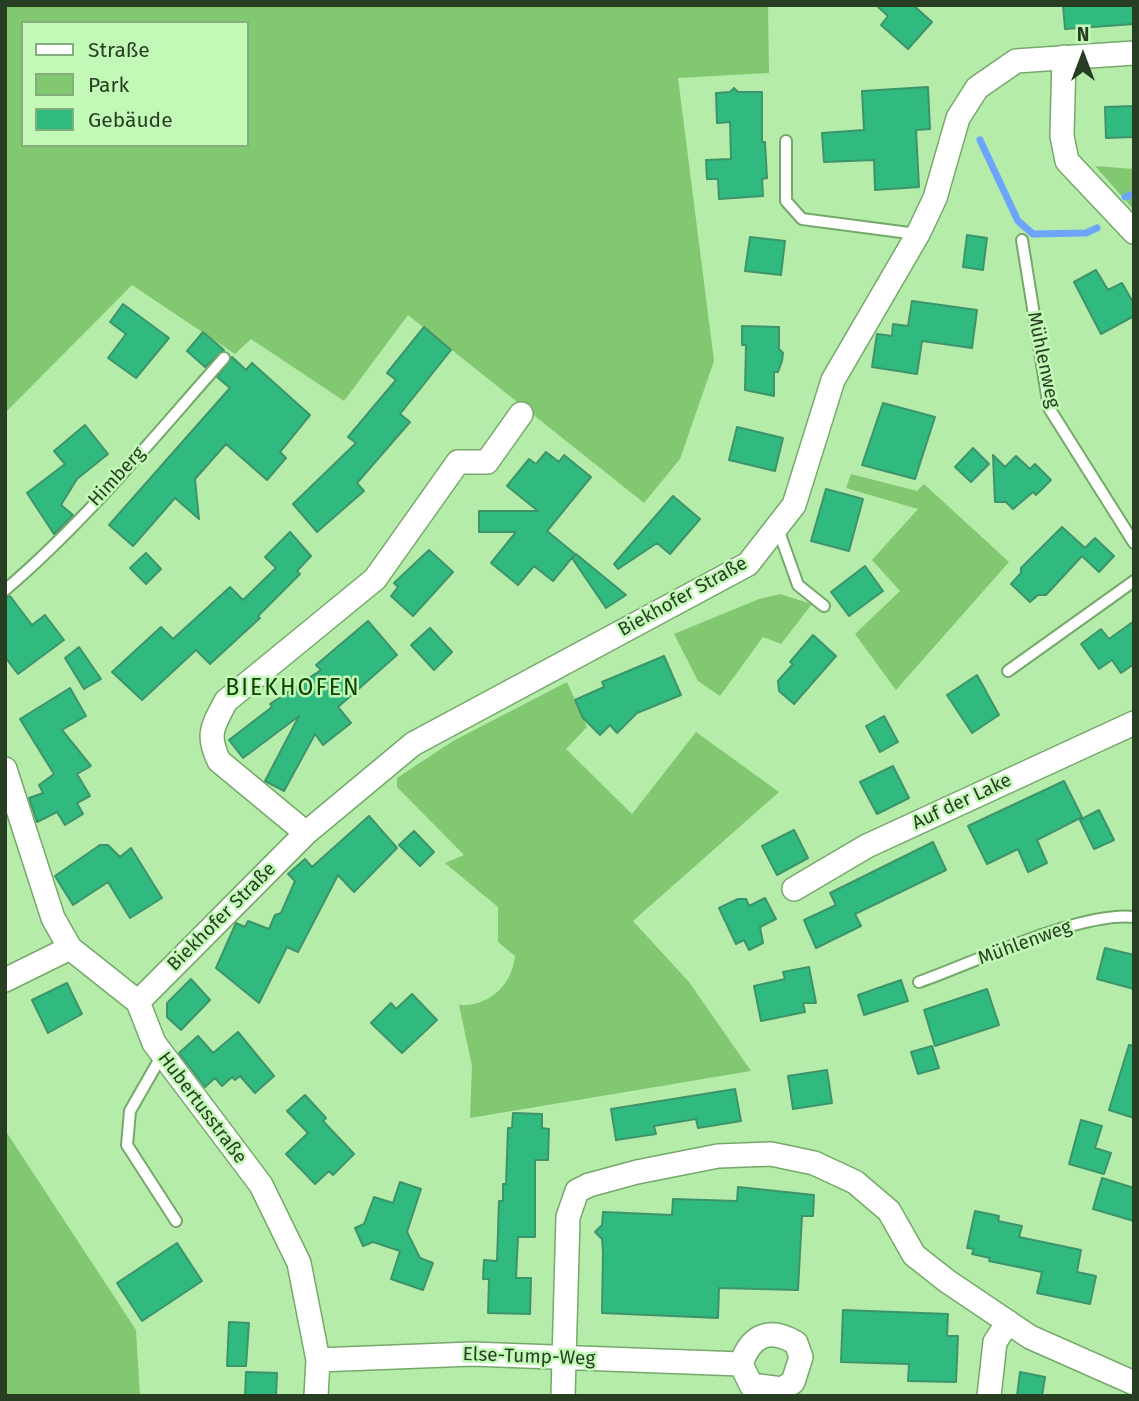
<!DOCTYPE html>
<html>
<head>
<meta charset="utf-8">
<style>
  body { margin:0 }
  #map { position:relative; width:1139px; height:1401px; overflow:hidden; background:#b5eca9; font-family:"Fira Sans",sans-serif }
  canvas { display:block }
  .frame { position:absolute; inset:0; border:7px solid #283e23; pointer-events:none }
  .legend { position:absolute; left:21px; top:21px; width:228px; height:126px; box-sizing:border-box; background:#c2f9b6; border:2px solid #84ae7b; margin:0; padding:9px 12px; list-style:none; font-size:21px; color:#283e23 }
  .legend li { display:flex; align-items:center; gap:14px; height:35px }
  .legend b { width:35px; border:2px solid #84ae7b }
  .north { position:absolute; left:1048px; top:21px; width:70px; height:70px; -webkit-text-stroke:5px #c2f9b6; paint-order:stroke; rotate:0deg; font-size:19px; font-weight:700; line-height:28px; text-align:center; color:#283e23 }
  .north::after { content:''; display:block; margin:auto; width:24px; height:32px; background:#283e23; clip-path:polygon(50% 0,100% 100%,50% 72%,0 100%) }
</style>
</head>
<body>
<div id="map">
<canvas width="1139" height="1401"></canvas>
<div class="frame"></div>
<ul class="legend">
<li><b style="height:9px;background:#fff"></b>Straße</li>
<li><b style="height:19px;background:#81c871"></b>Park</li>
<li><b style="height:19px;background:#31ba80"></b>Gebäude</li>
</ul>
<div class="north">N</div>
</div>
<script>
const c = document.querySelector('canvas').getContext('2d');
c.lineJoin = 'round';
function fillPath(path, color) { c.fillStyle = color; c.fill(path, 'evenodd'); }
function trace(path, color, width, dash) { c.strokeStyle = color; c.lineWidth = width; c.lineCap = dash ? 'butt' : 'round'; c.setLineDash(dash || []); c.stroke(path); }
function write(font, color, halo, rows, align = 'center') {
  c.font = font + ' "Fira Sans",sans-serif'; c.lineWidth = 5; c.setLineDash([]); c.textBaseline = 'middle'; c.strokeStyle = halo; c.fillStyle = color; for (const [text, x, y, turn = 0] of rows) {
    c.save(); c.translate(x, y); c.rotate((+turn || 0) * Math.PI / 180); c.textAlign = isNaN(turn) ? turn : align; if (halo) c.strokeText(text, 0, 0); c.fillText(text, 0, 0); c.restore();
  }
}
const green = new Path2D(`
  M5,5H768L769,73L678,78L714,361L680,459L644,503L408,315L344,401L251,339L235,354L132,285L5,413ZM23,23H247V145H23Z
  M1095,166L1134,169V210Z
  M851,474L917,491L924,484L1009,562L896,690L855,634L900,591L872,560L918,509L846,488Z
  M780,594L812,604L781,644L763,637L720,696L698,681L674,634L759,599Z
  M567,682L587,727L566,749L632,814L696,732L779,792L633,921L689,982L751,1071L470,1118L472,1066L459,1005C489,1007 512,985 515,956L498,942V907L445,863L464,855L397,787V778L453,741Z
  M7,1133L136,1330L140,1396H5Z`);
const stream = new Path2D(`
  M980,140L1018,221L1033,234L1086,233L1097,228
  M1125,197L1134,194`);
const building = new Path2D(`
  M876,5H913L932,22L908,49L881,25L888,16Z
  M1063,5H1134V24L1065,29Z
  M928,87L930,129L916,130L919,187L875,190L874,160L824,162L822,133L864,130L862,91Z
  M734,88L738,92H762V142H765L767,178L762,179L763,196L719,199L718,179H707L706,160L731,159L730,122L717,123L716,93L730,92Z
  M1134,106V137L1106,138L1105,107Z
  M967,235L987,238L983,270L963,267Z
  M750,237L785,241L781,275L745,271Z
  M1096,270L1108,290L1122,283L1134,304V316L1101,334L1074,282Z
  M912,301L977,310L972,348L922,341L917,374L872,367L877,334L892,336L893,324L908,326Z
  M123,304L169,338L136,378L108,358L126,334L110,322Z
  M742,326L779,327V349L783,353L782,361L778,372H774V396L745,390L746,345H742Z
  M424,327L451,350L400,414L410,422L357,483L364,491L317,532L293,504L356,443L348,437L396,380L387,373Z
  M203,332L224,350L205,367L187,351Z
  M232,357L246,370L252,363L310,415L280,452L286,458L267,480L226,444L195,479L199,519L175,498L133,546L109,525L230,388L217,377Z
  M883,403L935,417L915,479L862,465Z
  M85,425L108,454L77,479L61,505L73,515L54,534L27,493L65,464L54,451Z
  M737,427L783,438L775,471L729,460Z
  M973,448L989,464L971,482L955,467Z
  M546,452L559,462L564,455L591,477L547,531L575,554L553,581L534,566L518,585L491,563L516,532H479V511H538L507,486L529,459L536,464Z
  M993,455L1005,467L1016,456L1030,469L1035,464L1051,480L1036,495L1033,492L1013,509L1006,502H995Z
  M826,489L863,499L849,551L811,541Z
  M673,496L700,519L670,554L657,543L618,569L614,564Z
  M1062,527L1085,548L1095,538L1114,556L1099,572L1082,556L1046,595H1038L1030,602L1011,584L1021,573V568Z
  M290,532L311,556L297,571L300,574L258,616L260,618L210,664L196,650L142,700L112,672L161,627L173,639L230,587L243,600L276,568L265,557Z
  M429,550L453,572L413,616L391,596L398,587L394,583Z
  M146,553L161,569L146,584L130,568Z
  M576,554L626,595L606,608L572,558Z
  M865,566L883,591L849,616L831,592Z
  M10,596L32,625L45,615L64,640L18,674L5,657V598Z
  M368,621L397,655L338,707L351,723L323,745L315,734L284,791L265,781L299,716L243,758L229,740L272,707L270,704L321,670L316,665Z
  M1134,621V664L1121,673L1112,660L1099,669L1081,644L1101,629L1109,639Z
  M430,628L452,652L434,670L411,645Z
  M813,635L836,656L794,704L779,691L778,681L793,664L790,662Z
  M79,647L101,679L84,689L65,658Z
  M664,656L681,695L637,713L617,733L610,725L600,735L583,718L575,700L604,687L602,682Z
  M977,675L999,715L972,733L947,695Z
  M70,688L86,716L62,730L91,766L77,774L90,796L77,803L83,814L65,825L57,812L37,822L29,798L43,793L39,785L54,774L20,719Z
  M884,716L898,742L880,752L866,726Z
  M893,766L909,798L877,814L860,782Z
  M1064,781L1082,817L1037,840L1047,863L1028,872L1018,849L987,864L968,826Z
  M1099,810L1114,840L1094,849L1080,820Z
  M369,816L397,848L354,892L338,875L298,952L287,947L259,1003L216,968L236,923L245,927L248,921L269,929L275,915L281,913L295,881L288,874L305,859L312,867Z
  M794,830L808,858L777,875L762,846Z
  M414,831L434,852L420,866L399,845Z
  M933,842L946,870L855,914L861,926L816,948L804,920L836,905L830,893Z
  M100,845H108L120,857L131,848L162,898L130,918L108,882L73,905L55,876Z
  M765,898L776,919L760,927L763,943L749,950L744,940L736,944L719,908L738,899H746L749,906Z
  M1105,948L1134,955V989L1097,979Z
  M809,967L816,1003H803L805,1012L761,1021L754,986L785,979L783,972Z
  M191,979L210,1000L181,1030L167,1017V1003Z
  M901,980L908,1001L864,1015L858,995Z
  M67,983L82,1014L48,1033L32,1000Z
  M987,989L999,1025L935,1046L924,1010Z
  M412,994L437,1020L402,1053L371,1023L391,1003L396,1009Z
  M238,1032L274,1076L255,1093L240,1076L235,1080L232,1077L222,1086L215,1078L205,1087L179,1053L198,1036L213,1053Z
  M1129,1045L1134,1046V1118L1109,1110Z
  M932,1046L939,1068L918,1074L911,1052Z
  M827,1070L832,1103L793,1109L788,1076Z
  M735,1089L741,1121L698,1128L696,1119L654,1126L656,1134L616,1140L611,1109Z
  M305,1095L326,1118L323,1121L354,1154L333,1175L329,1171L315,1184L286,1154L308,1133L287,1111Z
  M513,1113L542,1114V1128L549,1129L548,1160H535V1237H518L516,1278H531L530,1314L488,1313L489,1279H483L484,1260L497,1261L499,1201H503V1184H506L508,1128H512Z
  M1081,1120L1102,1126L1095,1148L1111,1153L1104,1174L1069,1164Z
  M1102,1178L1134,1188V1221L1093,1209Z
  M400,1182L421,1189L407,1232L420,1258L433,1263L423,1290L391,1279L400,1251L373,1242L363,1246L355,1228L364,1224L374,1197L393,1203Z
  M738,1187L814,1195L813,1216H802L798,1290L719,1288L718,1318L602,1313L603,1252L602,1239L595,1232L602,1225L603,1212L672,1215L673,1199L737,1201Z
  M975,1211L999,1216L998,1221L1022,1226L1019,1237L1081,1250L1077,1272L1096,1276L1090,1304L1037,1293L1042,1272L989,1261L990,1258L972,1254L974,1249L967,1248Z
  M177,1243L202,1281L142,1321L117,1283Z
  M843,1310L948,1314L947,1336H958L956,1382L908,1381L909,1364L841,1362Z
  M229,1322L249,1323L246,1366H227Z
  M246,1372L277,1373L276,1396H245Z
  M1020,1372L1045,1377L1042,1396H1017Z`);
const service = new Path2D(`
  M786,141V201L802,219L917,234
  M1022,240L1049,408L1134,543
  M777,526L798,585L824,606
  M5,590C86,521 154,437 224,358
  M1008,671L1134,581
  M919,982C973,963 1081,911 1134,917
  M162,1055L130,1111L127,1145L176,1221`);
const minor = new Path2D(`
  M1064,57L1062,136L1067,161L1134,232
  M5,769L53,918L70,948L138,1002L154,1043L261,1185L299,1263L318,1360L316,1396
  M306,833L219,761C206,734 213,726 226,701L375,579L458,462H487L521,414
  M794,889L867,846L1134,723
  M5,980L70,948
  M138,1002L306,833L413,744L748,564L794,505L833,380L918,234L935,198L958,118L977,88L1016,61L1134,53
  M318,1360L472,1354L741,1364L751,1385L782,1389L793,1382L801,1357L796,1343C769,1327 751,1335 741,1364
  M563,1396L568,1217L577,1191L589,1185L637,1172L718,1156L771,1154L814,1163L855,1182L889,1211L914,1255L947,1281L1030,1337L1134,1383
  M989,1396L995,1342L1008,1322`);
const streetNames = [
  ["Mühlenweg",1043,360,78],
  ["Himberg",117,477,-47],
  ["Biekhofer Straße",683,597,-29],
  ["Auf der Lake",962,802,-25],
  ["Biekhofer Straße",222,917,-45],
  ["Mühlenweg",1025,943,-20],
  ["Hubertusstraße",202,1108,53],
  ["Else-Tump-Weg",529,1357,2]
];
const quarterNames = [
  ["BIEKHOFEN",293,689]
];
fillPath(green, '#81c871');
trace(stream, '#6da4fe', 7);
fillPath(building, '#31ba80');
trace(building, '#3d946b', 2);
trace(service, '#75a96a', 14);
trace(minor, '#75a96a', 26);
trace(service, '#fff', 10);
trace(minor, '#fff', 23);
write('19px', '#283e23', '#c2f9b6', streetNames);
c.letterSpacing = '2px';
write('23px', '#0f4201', '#c2f9b6', quarterNames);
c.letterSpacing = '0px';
</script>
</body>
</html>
